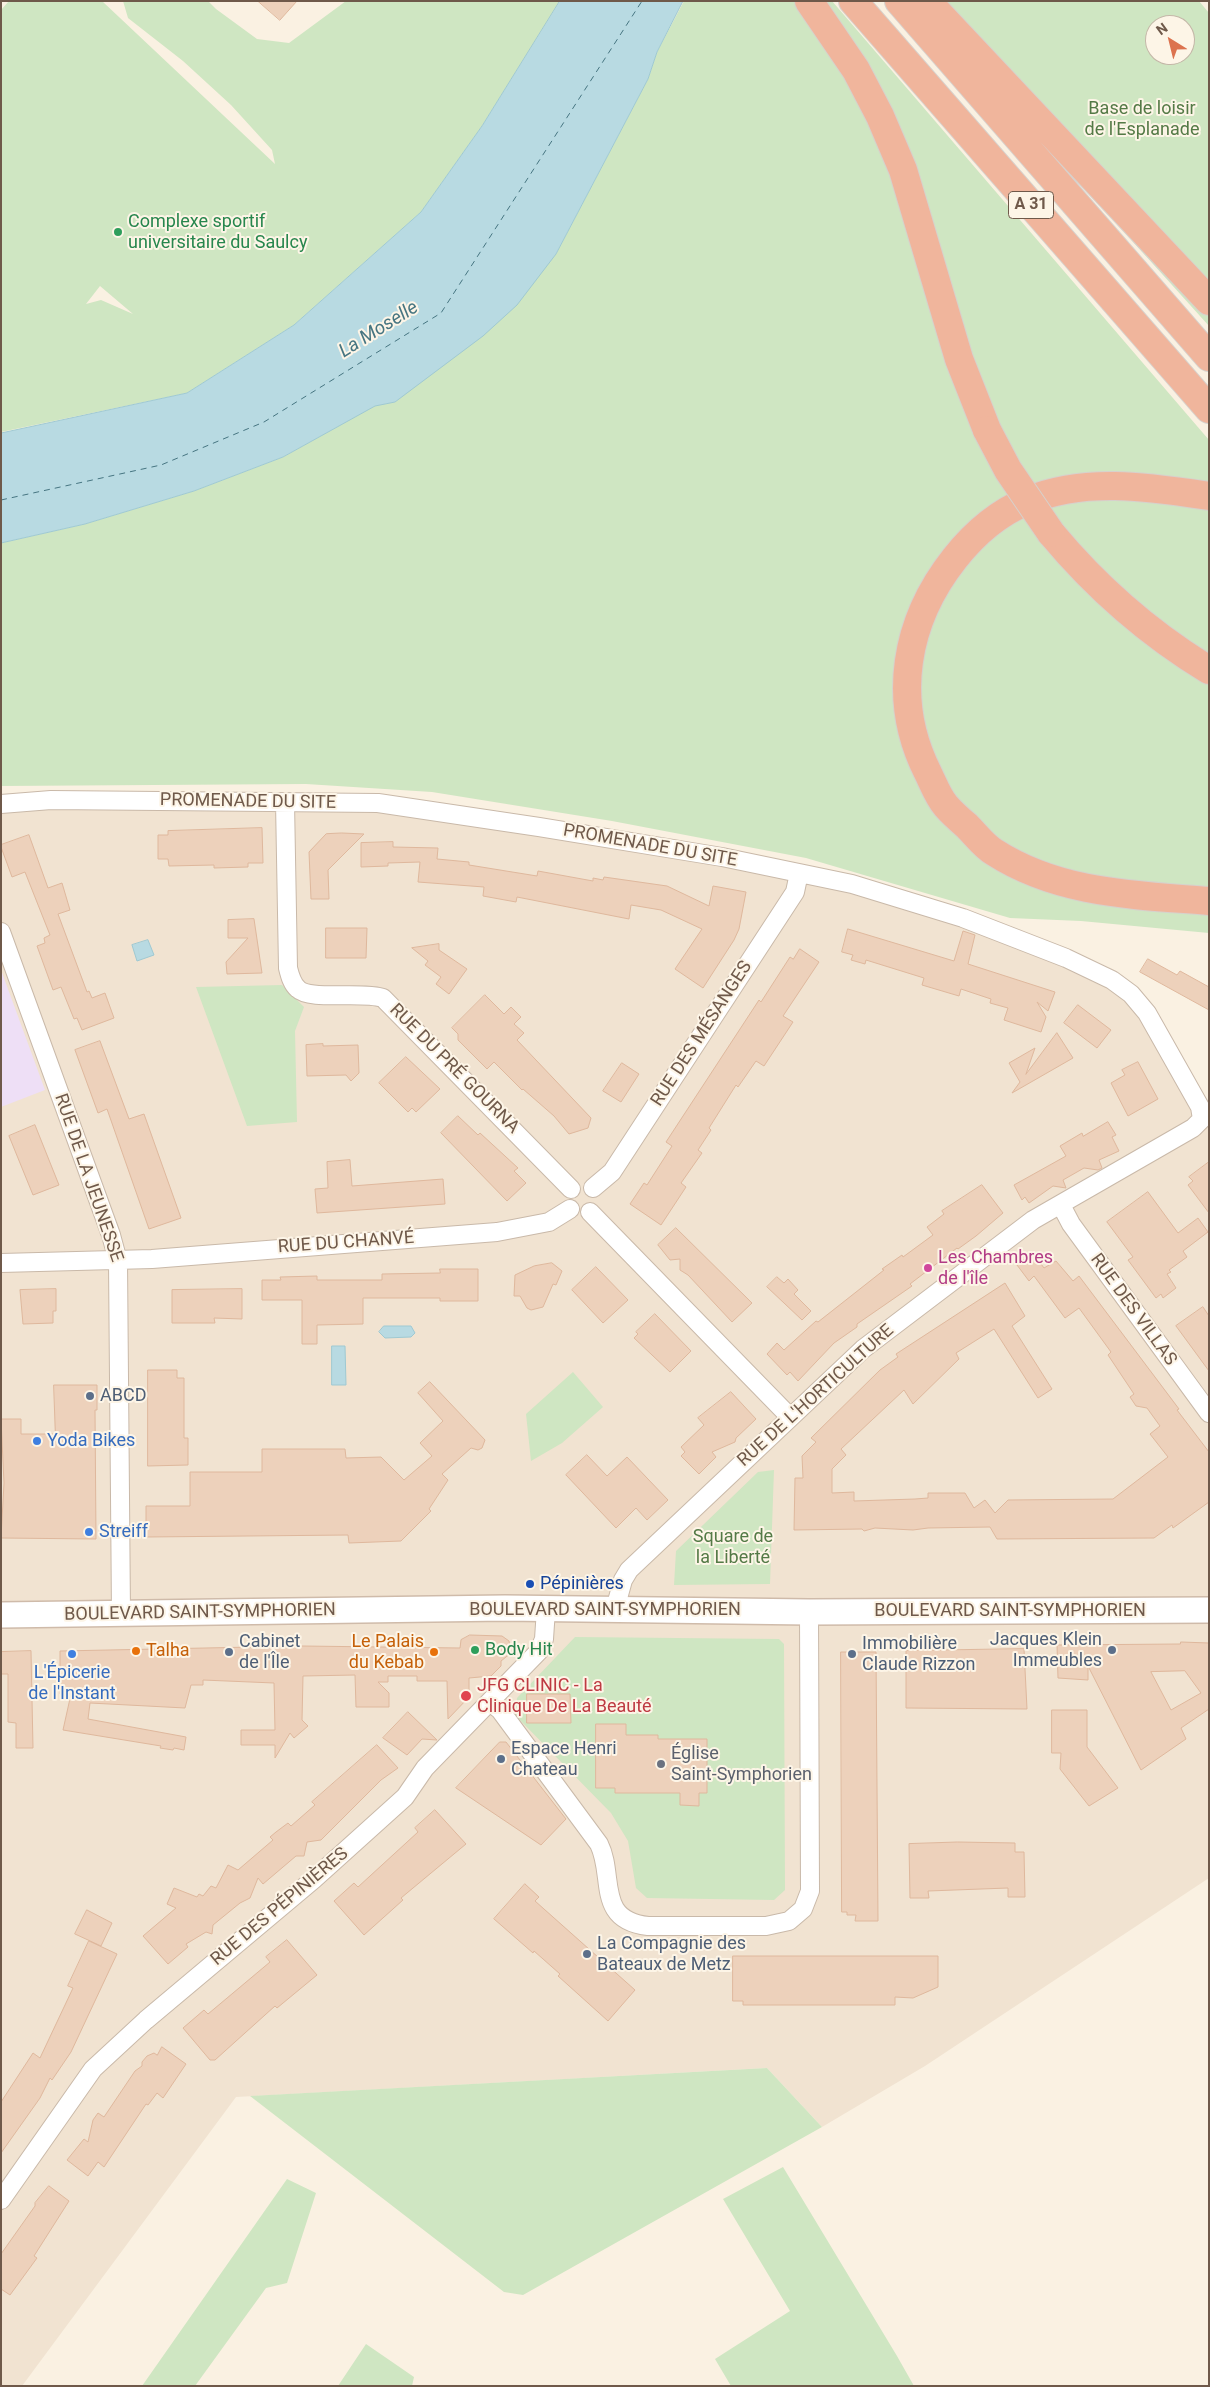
<!DOCTYPE html>
<html>
<head>
<meta charset="utf-8">
<style>
  body { margin:0 }
  #map { position:relative; width:1210px; height:2387px; overflow:hidden; background:#faf1e2; font-family:Roboto,sans-serif }
  canvas { display:block }
  .frame { position:absolute; inset:0; border:2px solid #6f594a; pointer-events:none }
  .north { position:absolute; left:1145px; top:15px; width:50px; height:50px; box-sizing:border-box; background:#fdf5e7; border:1px solid #c4b7a8; border-radius:50%; rotate:324deg; font-size:14px; font-weight:700; line-height:20px; text-align:center; color:#6f594a }
  .north::after { content:''; display:block; margin:auto; width:18px; height:22px; background:#dc734f; clip-path:polygon(50% 0,100% 100%,50% 72%,0 100%) }
</style>
</head>
<body>
<div id="map">
<canvas width="1210" height="2387"></canvas>
<div class="frame"></div>
<div class="north">N</div>
</div>
<script>
const c = document.querySelector('canvas').getContext('2d');
c.lineJoin = 'round';
function fillPath(path, color) { c.fillStyle = color; c.fill(path, 'evenodd'); }
function trace(path, color, width, dash) { c.strokeStyle = color; c.lineWidth = width; c.lineCap = dash ? 'butt' : 'round'; c.setLineDash(dash || []); c.stroke(path); }
function write(font, color, halo, rows, align = 'center') {
  c.font = font + ' Roboto,sans-serif'; c.lineWidth = 4; c.setLineDash([]); c.textBaseline = 'middle'; c.strokeStyle = halo; c.fillStyle = color; for (const [text, x, y, turn = 0] of rows) {
    c.save(); c.translate(x, y); c.rotate((+turn || 0) * Math.PI / 180); c.textAlign = isNaN(turn) ? turn : align; if (halo) c.strokeText(text, 0, 0); c.fillText(text, 0, 0); c.restore();
  }
}
const residential = new Path2D(`
  M378,803L722,857L963,918L1131,994L1202,1119L1209,1126V1878L925,2066L822,2127L767,2068L236,2097L22,2386H1V804Z`);
const education = new Path2D(`
  M1,970L45,1090L1,1107Z`);
const green = new Path2D(`
  M9,1H102L275,164L272,150L231,105L183,61L128,18L123,1H208L216,9L257,39L289,43L346,1H560L482,126L421,212L294,325L187,393L1,432V10ZM100,286L133,314L101,300L86,304Z
  M684,1H832L1209,440V933L1081,921L1010,918L806,858L612,821L432,792L306,784L1,786V543L85,524L194,491L283,457L375,405L395,402L556,254L648,79L657,52Z
  M944,1H1199L1209,13V286ZM1155,25H1185V55H1155Z
  M1069,171L1209,312V326Z
  M282,985L304,1007L295,1031L297,1122L247,1126L196,987Z
  M573,1372L603,1407L562,1443L531,1461L526,1414Z
  M774,1470L770,1584L674,1585L676,1551L758,1472Z
  M575,1637L779,1639L784,1644L785,1890L774,1900L647,1898L636,1888L628,1841L611,1813L515,1715L517,1698Z
  M767,2068L822,2127L523,2295L504,2292L250,2096Z
  M783,2167L897,2356L914,2386H731L715,2359L790,2311L723,2199Z
  M287,2179L316,2193L287,2283L266,2288L195,2386H142Z
  M366,2344L414,2377L412,2386H338Z`);
const water = new Path2D(`
  M560,1H683L657,52L648,79L556,254L517,305L483,336L395,402L375,406L283,457L194,491L85,524L1,543V433L187,393L294,325L421,212L482,126Z
  M148,940L154,955L137,961L132,945Z
  M384,1326H411L415,1333L411,1337L385,1338L379,1332Z
  M332,1346H345L346,1385H332Z`);
const ferry = new Path2D(`
  M1,500L161,465L264,422L441,313L642,1`);
const building = new Path2D(`
  M258,1H297L280,20Z
  M262,828L263,863H248V867L214,868V865L169,866L168,859H158V835H168V831Z
  M342,833L364,834L328,870L329,899H311L309,852L326,834Z
  M29,835L48,888L62,883L70,910L58,914L87,992L89,991L92,998L105,993L114,1018L82,1030L77,1018L74,1019L61,987L53,990L37,946L45,943L44,938L50,935L25,872L12,877L1,847V845Z
  M393,842V847L438,848L437,859L469,862V865L537,876L538,871L593,881V878L603,880L604,877L667,886L709,906L713,886L746,892L739,929L734,940L703,988L675,969L702,929L661,910L631,905L629,919L517,897L516,902L483,896L484,887L418,882L420,862L388,863V866L361,867V843Z
  M254,919L262,973L227,974L226,962L248,938H228V920Z
  M326,928H367L366,958H326Z
  M848,929L954,961L963,931L975,935L968,964L1055,992L1048,1011L1037,1002L1046,1017L1041,1032L1004,1020L1008,1008L990,1003L991,999L961,989L959,996L922,985L924,978L866,960L865,964L851,960L853,955L842,952Z
  M439,944V950L467,969L449,994L436,984L441,977L425,965L428,961L412,948Z
  M800,949L819,962L783,1016L793,1022L764,1066L756,1061L738,1087L736,1085L709,1128L711,1130L698,1150L702,1153L681,1183L686,1187L661,1225L630,1204L644,1183L647,1185L672,1146L666,1142L759,1000L761,1002L790,957L793,959Z
  M1148,959L1177,975L1180,971L1209,987V1010L1140,972Z
  M485,995L504,1014L511,1007L521,1017L514,1024L524,1033L517,1040L591,1118L588,1128L569,1134L554,1116L523,1089L522,1090L494,1062L487,1069L458,1040V1034L452,1028Z
  M1078,1005L1111,1030L1097,1048L1064,1023Z
  M1057,1033L1073,1058L1012,1093L1020,1082L1009,1063L1035,1048L1026,1074Z
  M100,1041L129,1119L144,1114L181,1218L149,1229L107,1109L98,1113L75,1050Z
  M323,1044V1046L358,1045L359,1073L351,1081L346,1075L307,1076L306,1045Z
  M406,1057L440,1089L416,1112L412,1108L408,1112L379,1083Z
  M1138,1062L1158,1099L1128,1116L1111,1083L1125,1075L1122,1070Z
  M622,1063L639,1074L621,1102L603,1091Z
  M458,1116L478,1135L480,1133L518,1168L514,1171L526,1183L507,1201L441,1133Z
  M1108,1122L1116,1135L1112,1137L1119,1151L1099,1160L1102,1168L1098,1170L1084,1168L1063,1180L1066,1188L1053,1186L1029,1203L1025,1197L1022,1200L1014,1185L1066,1156L1060,1146L1082,1133L1083,1136Z
  M35,1125L59,1185L33,1195L9,1136Z
  M350,1160L352,1186L443,1179L445,1204L317,1213L315,1189L328,1188L327,1162Z
  M1209,1162V1213L1188,1185L1193,1181L1189,1177Z
  M982,1185L1003,1213L976,1236L958,1249L957,1248L910,1284L912,1286L857,1324V1327L834,1343L798,1381L790,1372L787,1375L767,1354L777,1343L784,1350L816,1321L818,1322L884,1270L882,1269L902,1255L903,1257L933,1235L927,1227L944,1214L942,1211Z
  M1148,1192L1178,1233L1198,1218L1208,1232L1183,1251L1187,1257L1169,1270L1171,1272L1167,1274L1176,1288L1163,1298L1161,1294L1156,1298L1128,1260L1133,1257L1107,1222Z
  M676,1228L752,1303L732,1322L688,1275L680,1270V1259L670,1260L658,1245Z
  M1033,1253L1044,1268L1056,1261L1073,1281L1079,1276L1179,1409L1177,1410L1209,1452V1502L1173,1528L1172,1525L1154,1538L997,1539L990,1527L928,1528L913,1530L875,1528L864,1531L862,1529L794,1530L795,1478H803L802,1456L816,1442L811,1438L880,1370L898,1357L896,1354L1005,1283L1025,1316L1012,1326L1052,1389L1038,1398L994,1329L956,1353L959,1359L913,1404L904,1390L841,1449L846,1455L832,1469V1493L854,1492V1501L915,1499L928,1498V1493H965L974,1508L985,1500L995,1513L1008,1500L1113,1499L1168,1457L1150,1434L1160,1426L1147,1408L1136,1406L1130,1397L1134,1394L1108,1355L1111,1352L1079,1308L1065,1318L1034,1276L1029,1281L1017,1265Z
  M552,1263L562,1271L556,1285L553,1284L543,1307L531,1310L527,1308L520,1296H514L515,1275L534,1266Z
  M596,1267L628,1300L603,1323L572,1290Z
  M440,1269H478V1301H440V1298H363V1324L317,1325V1344H302V1300H262V1280H281L280,1277L317,1276V1280H382V1274L440,1273Z
  M777,1277L784,1283L788,1279L798,1290L794,1294L811,1311L802,1320L767,1287Z
  M56,1289V1311H53V1323L23,1324L20,1290Z
  M242,1289V1319L214,1318L215,1323H172V1290Z
  M1203,1307L1209,1316V1371L1176,1326Z
  M655,1314L691,1351L670,1372L634,1338L638,1334L636,1332Z
  M148,1370H177V1378H184V1438H188V1465L148,1466Z
  M430,1382L485,1440L482,1448L478,1450L471,1448L442,1474L448,1480L429,1509L431,1511L401,1541L349,1543L348,1535L146,1537V1506H190V1472H262V1449H345L346,1458L381,1457L404,1480L432,1456L420,1443L443,1421L418,1393Z
  M54,1385H97V1410H95L96,1539L1,1538L4,1483L1,1419H21V1434H55Z
  M731,1392L756,1419L736,1438L735,1442L712,1452L716,1457L699,1474L681,1456L685,1452L681,1447L704,1425L698,1418Z
  M587,1455L607,1476L627,1457L668,1500L647,1520L636,1508L616,1528L566,1475Z
  M470,1635L502,1636L509,1641L511,1653L501,1661V1666L491,1676L469,1678V1697L448,1719L447,1681H417V1676H388V1682H378L389,1693V1707H356L355,1675L303,1676L302,1720L308,1726L294,1738L290,1733L275,1758V1745H241V1730H275L274,1683L203,1680V1685H191L185,1708L90,1703L88,1719L186,1737L184,1750L174,1748L173,1750L160,1748L161,1746L63,1730L71,1694H60V1651L302,1646L460,1648L461,1640Z
  M1181,1642L1209,1643V1709L1181,1728L1186,1739L1141,1770L1088,1666V1680L1058,1678L1057,1645L1180,1644ZM1185,1671L1201,1693L1171,1710L1151,1672Z
  M1024,1649L1027,1709L906,1708V1651Z
  M31,1651L33,1748H16V1723L8,1722V1674H1V1652Z
  M841,1652H876L878,1921H855L856,1915H847V1912H842Z
  M527,1694H570L571,1723H527Z
  M1052,1710H1087V1747L1118,1788L1089,1806L1060,1769L1061,1753H1052Z
  M408,1712L437,1740L422,1739L407,1755L383,1738Z
  M596,1724H626V1735H658V1739H707V1793H699V1806L680,1805V1793H615V1788H596Z
  M500,1742H506L566,1819L541,1845L456,1788Z
  M377,1745L398,1768L381,1780L321,1840L307,1842L304,1856H296L263,1884L258,1878L250,1898L240,1903L213,1925L212,1934L206,1932L186,1944L188,1947L168,1964L143,1936L176,1908L167,1904L174,1888L197,1897L199,1894L203,1896L211,1886L216,1888L228,1865L238,1870L273,1840L270,1837L276,1832L288,1823L291,1826L315,1805L312,1802Z
  M435,1810L466,1844L401,1898L403,1900L364,1935L334,1901L354,1883L358,1887L418,1832L415,1828Z
  M958,1842L1015,1843V1852H1024L1025,1897H1008V1888L928,1891L929,1898H910L909,1844Z
  M525,1884L539,1897L535,1901L635,1990L608,2021L558,1976L560,1974L534,1951L533,1953L494,1919Z
  M87,1910L112,1923L101,1946L75,1934Z
  M287,1940L317,1975L277,2008L275,2006L215,2060H210L183,2028L204,2010L208,2014L270,1962L266,1957Z
  M89,1941L117,1954L71,2052L52,2080L50,2078L40,2098L1,2153V2102L33,2053L40,2058L73,1988L68,1986Z
  M733,1956H938V1987L913,1998L895,1997V2005H743V2001H733Z
  M162,2047L186,2064L163,2098L157,2093L148,2105L146,2104L104,2167L98,2162L88,2176L67,2160L84,2139L88,2142L93,2120L98,2113L104,2117L135,2071L142,2066V2062L147,2056L154,2053L157,2055Z
  M49,2186L69,2201L34,2256L37,2258L10,2295L1,2289V2254L35,2206V2203Z`);
const minor = new Path2D(`
  M285,802L288,968C290,976 292,984 298,989C310,1001 362,991 383,998L571,1189
  M1,804L51,800L378,803L539,827L722,857L852,884L963,918L1066,958L1112,980L1131,994L1147,1013L1200,1107L1202,1119L1193,1128L1033,1220L863,1349L629,1570L623,1580L615,1609
  M1,932L111,1235L118,1261L121,1614
  M593,1188L612,1172L795,892L799,873
  M1061,1205L1071,1224L1209,1413
  M590,1212L790,1417
  M1,1263L152,1259L497,1232L549,1222L570,1209
  M490,1702L500,1710L599,1844C615,1876 595,1920 648,1926H766L789,1921L803,1909L810,1891L809,1612
  M1,2200L93,2069L146,2020L314,1879L405,1797L425,1768L539,1651L544,1639L546,1609`);
const secondary = new Path2D(`
  M1,1615L505,1608L809,1612L1209,1610`);
const motorway = new Path2D(`
  M809,1L856,70L880,116L903,170L959,359L987,430
  M853,1L1209,409
  M899,1L1209,357
  M927,1L1209,301
  M1209,496C1148,487 1085,477 1027,501C998,513 974,534 955,558C905,621 891,700 928,773C933,783 938,797 946,806C952,813 960,820 967,826C976,835 984,846 994,852C1059,894 1135,895 1209,901
  M1051,533C1096,587 1148,633 1209,670`);
const motorwayBridge = new Path2D(`
  M987,430L1008,470L1051,533`);
const markers = [
  [118,232,5,"#2e9e5b"],
  [928,1268,5,"#d1479c"],
  [90,1396,5,"#5c6f8a"],
  [37,1441,5,"#3f7fe0"],
  [89,1532,5,"#3f7fe0"],
  [530,1584,5,"#1a4fb4"],
  [475,1650,5,"#2e9e5b"],
  [1112,1650,5,"#5c6f8a"],
  [136,1651,5,"#e8710a"],
  [229,1652,5,"#5c6f8a"],
  [434,1652,5,"#e8710a"],
  [72,1654,5,"#3f7fe0"],
  [852,1654,5,"#5c6f8a"],
  [466,1696,6,"#e0444e"],
  [501,1759,5,"#5c6f8a"],
  [661,1764,5,"#6b7280"],
  [587,1954,5,"#5c6f8a"]
];
const shields = [
  [1031,205,45]
];
const shieldNames = [
  ["A 31",1031,205]
];
const parkNames = [
  ["Base de loisir",1142,109],
  ["de l'Esplanade",1142,130],
  ["Square de",733,1537],
  ["la Liberté",733,1558]
];
const leisureNames = [
  ["Complexe sportif",128,222],
  ["universitaire du Saulcy",128,243],
  ["Body Hit",485,1650]
];
const streetNames = [
  ["PROMENADE DU SITE",248,802,1],
  ["PROMENADE DU SITE",650,846,10],
  ["RUE DES MÉSANGES",702,1034,-57],
  ["RUE DU PRÉ GOURNA",454,1069,45],
  ["RUE DE LA JEUNESSE",88,1178,71],
  ["RUE DU CHANVÉ",346,1243,-4],
  ["RUE DES VILLAS",1133,1310,54],
  ["RUE DE L'HORTICULTURE",816,1396,-42],
  ["BOULEVARD SAINT-SYMPHORIEN",605,1610],
  ["BOULEVARD SAINT-SYMPHORIEN",1010,1611],
  ["BOULEVARD SAINT-SYMPHORIEN",200,1613,-1],
  ["RUE DES PÉPINIÈRES",280,1907,-40]
];
const hotelNames = [
  ["Les Chambres",938,1258],
  ["de l'île",938,1279]
];
const serviceNames = [
  ["ABCD",100,1396],
  ["Jacques Klein",1102,1640,"right"],
  ["Immeubles",1102,1661,"right"],
  ["Cabinet",239,1642],
  ["de l'Île",239,1663],
  ["Immobilière",862,1644],
  ["Claude Rizzon",862,1665],
  ["Espace Henri",511,1749],
  ["Chateau",511,1770],
  ["La Compagnie des",597,1944],
  ["Bateaux de Metz",597,1965]
];
const shopNames = [
  ["Yoda Bikes",47,1441],
  ["Streiff",99,1532],
  ["L'Épicerie",72,1673,"center"],
  ["de l'Instant",72,1694,"center"]
];
const transitNames = [
  ["Pépinières",540,1584]
];
const foodNames = [
  ["Le Palais",424,1642],
  ["du Kebab",424,1663],
  ["Talha",146,1651,"left"]
];
const healthNames = [
  ["JFG CLINIC - La",477,1686],
  ["Clinique De La Beauté",477,1707]
];
const worshipNames = [
  ["Église",671,1754],
  ["Saint-Symphorien",671,1775]
];
const waterNames = [
  ["La Moselle",379,330,-32]
];
fillPath(residential, '#f1e3d1');
fillPath(education, '#eedff6');
fillPath(green, '#cfe6c2');
fillPath(water, '#b8dae2');
trace(water, '#9fc9d2', 1);
trace(ferry, '#467581', 1, [6, 5]);
fillPath(building, '#edd1bb');
trace(building, '#dfb89d', 1);
trace(minor, '#c9b9a9', 20);
trace(secondary, '#cfbbaa', 28);
trace(motorway, '#d7d1cc', 30);
trace(minor, '#fff', 18);
trace(secondary, '#fff', 25);
trace(motorway, '#f0b59c', 28);
trace(motorwayBridge, '#d7d1cc', 30, []);
trace(motorwayBridge, '#f0b59c', 28);
for (const [x, y, r, color] of markers) { const dot = new Path2D(); dot.arc(x, y, r, 0, 2 * Math.PI); c.fillStyle = color; c.fill(dot); trace(dot, '#fdf5e7', 2); }
for (const [x, y, w] of shields) { const box = new Path2D(); box.roundRect(x - w / 2, y - 13.5, w, 27, 4); c.fillStyle = '#fdf5e7'; c.fill(box); trace(box, '#6f594a', 1); }
write('bold 16px', '#6f594a', null, shieldNames);
write('18px', '#547a46', '#fdf5e7', parkNames);
write('18px', '#27864d', '#fdf5e7', leisureNames, 'left');
write('18px', '#6f594a', '#fdf5e7', streetNames);
write('18px', '#b23c85', '#fdf5e7', hotelNames, 'left');
write('18px', '#4e5e75', '#fdf5e7', serviceNames, 'left');
write('18px', '#366cbe', '#fdf5e7', shopNames, 'left');
write('18px', '#164399', '#fdf5e7', transitNames, 'left');
write('18px', '#c56008', '#fdf5e7', foodNames, 'right');
write('18px', '#be3a42', '#fdf5e7', healthNames, 'left');
write('18px', '#5b616d', '#fdf5e7', worshipNames, 'left');
write('italic 19px', '#467581', '#fdf5e7', waterNames);
</script>
</body>
</html>
